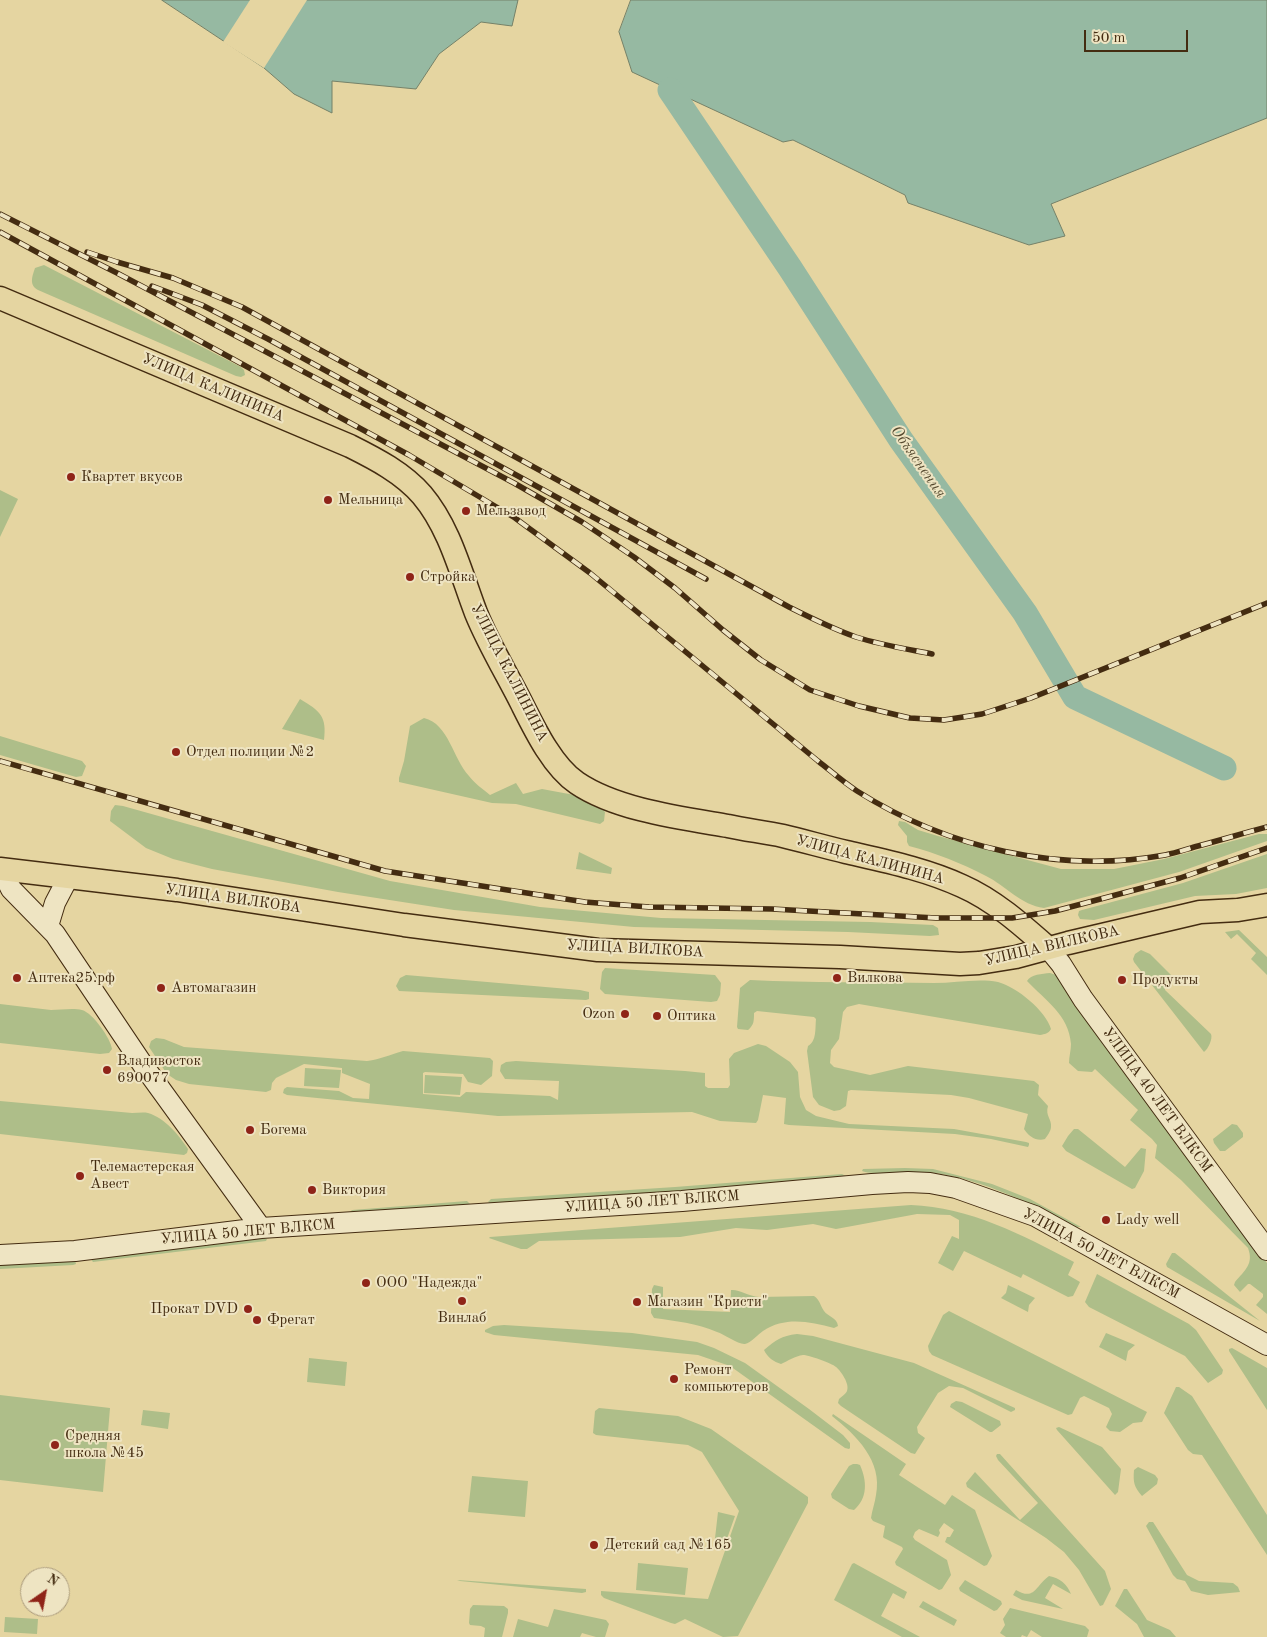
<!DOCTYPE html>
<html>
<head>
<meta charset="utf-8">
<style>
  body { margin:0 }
  #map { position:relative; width:1267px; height:1637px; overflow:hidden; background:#e5d5a1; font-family:"Old Standard TT",serif }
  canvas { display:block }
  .north { position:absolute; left:20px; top:1567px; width:50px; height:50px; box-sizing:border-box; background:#eee4c2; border:1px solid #aa9a7b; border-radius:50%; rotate:33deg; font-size:14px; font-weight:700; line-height:20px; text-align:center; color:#442c11 }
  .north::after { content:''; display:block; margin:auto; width:18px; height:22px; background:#8f2418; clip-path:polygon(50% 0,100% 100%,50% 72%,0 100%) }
  .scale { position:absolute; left:1084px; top:30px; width:104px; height:22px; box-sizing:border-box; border:2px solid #442c11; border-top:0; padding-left:6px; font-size:15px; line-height:18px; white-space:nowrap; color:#442c11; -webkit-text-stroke:4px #eee4c2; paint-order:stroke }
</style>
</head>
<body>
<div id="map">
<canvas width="1267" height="1637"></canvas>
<div class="north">N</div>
<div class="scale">50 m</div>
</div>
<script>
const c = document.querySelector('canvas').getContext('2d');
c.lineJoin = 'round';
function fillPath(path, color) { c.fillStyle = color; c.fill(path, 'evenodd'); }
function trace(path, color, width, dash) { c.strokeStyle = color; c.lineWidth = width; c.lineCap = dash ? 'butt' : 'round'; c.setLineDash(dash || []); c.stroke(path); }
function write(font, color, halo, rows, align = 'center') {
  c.font = font + ' "Old Standard TT",serif'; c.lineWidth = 4; c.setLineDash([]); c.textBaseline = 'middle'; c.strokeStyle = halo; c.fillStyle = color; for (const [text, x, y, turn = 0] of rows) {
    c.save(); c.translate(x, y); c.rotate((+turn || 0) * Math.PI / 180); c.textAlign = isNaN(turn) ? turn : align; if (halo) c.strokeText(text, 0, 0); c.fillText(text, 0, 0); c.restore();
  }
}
const green = new Path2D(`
  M44,265L241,367L244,370L245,375L241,377L236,376L38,290C29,285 32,277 35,268Z
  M0,490L18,499L0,537Z
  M300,699C320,711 327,716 324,740L282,729Z
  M424,718C449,724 453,759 469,776C474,783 483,789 490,795L516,783L523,794L542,789L585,797L601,807L605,812L604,821L600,824L516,804L492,803L399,782V778L404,761L410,726Z
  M0,736L82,761L86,766L82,776L76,777L0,755Z
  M115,805L123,806L390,881L540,907L661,918L870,922L933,925L938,928L939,935L930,936L848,932L634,927L454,910L338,892L212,869L173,859L146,848L110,821L111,811Z
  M899,821L905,822L918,830L938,836L1061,869H1114L1164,859L1259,834H1267V841L1179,872L1044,908C1021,905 1006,886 986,876C961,863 936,853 909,846L907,842V836L898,825Z
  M579,852L612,868L611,874L576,869Z
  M1267,854V888L1236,894L1195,896L1094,920L1080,919L1078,915L1079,911L1082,910L1183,883Z
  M1239,930L1267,957V975L1251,959L1256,953L1237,934L1231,939L1225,932Z
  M1141,950L1150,954L1173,977L1165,988V990L1211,1034C1213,1039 1208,1049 1204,1052L1134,962L1133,959L1135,954Z
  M605,968L715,975L721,983L720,995L717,1001L711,1002L605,994L600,989L602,972Z
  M1050,973L1056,975L1089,1016L1267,1263V1314L1256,1305L1263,1297V1294L1250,1284H1248L1240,1292L1234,1285L1235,1282C1245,1270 1254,1264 1248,1248L1181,1180L1155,1158L1157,1145L1152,1139L1130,1120L1138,1110L1095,1069L1092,1072L1078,1071L1069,1063C1069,1057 1071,1050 1071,1044C1069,1015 1045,1000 1027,981C1031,974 1042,974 1050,973Z
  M406,975L580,990L589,992V999L586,1000L399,991L396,986L400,978Z
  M750,980C811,983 873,982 934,983C955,983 978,978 998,982C1017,987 1046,1011 1051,1029C1048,1034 1045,1034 1040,1035L859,1004L847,1007L843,1012L839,1039L831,1050L830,1063L834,1067L870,1075L908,1066L1034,1081L1039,1085L1038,1095L1048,1106C1045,1116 1052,1119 1051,1127C1051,1131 1047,1136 1045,1139C1037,1142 1028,1136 1024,1129L1028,1114L969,1098L951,1095L851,1090L848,1091L846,1106L840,1110L834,1111L819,1105L813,1097L807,1051L808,1046C817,1041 815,1028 816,1019L814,1017L757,1011L754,1013C754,1021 754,1025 748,1030L738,1029L737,1027L740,988Z
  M0,1004C17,1006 34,1008 51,1010C60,1010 73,1008 82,1010C93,1013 111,1039 112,1049L109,1053L100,1054L0,1043Z
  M156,1038L164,1039L184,1047L367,1061C381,1059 389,1055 403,1051L490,1058L493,1061L492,1076L481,1085L468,1082L463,1074L425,1072L423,1073V1094L460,1097L466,1092L550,1096L558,1100L559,1081L505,1079L500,1071L501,1065L506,1062L516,1061L685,1071L705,1073V1086L708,1088H728L730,1085L729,1059L734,1053L758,1044L766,1046L790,1062L798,1072L800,1097L806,1110L816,1116L849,1124L954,1129L1026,1142L1029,1143V1145L1028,1147L991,1139L955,1134L789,1125L784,1124L786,1098L763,1095L758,1120L756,1123L720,1121L692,1112L498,1116L287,1095L283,1093L284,1089L287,1087L339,1091L353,1098L369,1099L370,1084L342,1073V1068L304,1064L276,1078L272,1083L271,1090L266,1092L189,1084L176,1080L167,1074L149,1047L151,1041Z
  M305,1068L341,1070L339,1088L304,1086Z
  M425,1075L462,1077L460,1095L424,1093Z
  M0,1101L132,1113C137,1113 143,1112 148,1113C165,1118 179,1135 188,1149L187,1153L184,1155L0,1134Z
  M1232,1124L1237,1125L1243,1133V1137L1225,1151H1220L1214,1143L1213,1139Z
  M1074,1129H1078L1125,1167L1141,1148L1146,1149L1144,1171L1135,1188L1132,1189L1066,1151L1062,1146L1068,1136Z
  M905,1168L933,1169L992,1184L1030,1199L1081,1227H1075C1031,1204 984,1180 935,1173C919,1171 871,1176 862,1171L863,1169Z
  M842,1174L848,1177L677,1192L491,1204L488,1202L491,1199L675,1187Z
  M467,1201L471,1205L352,1213L350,1212L352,1210Z
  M911,1205C969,1207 1023,1235 1074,1262L1068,1275L1080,1282L1073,1296L1068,1297L1023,1274L1021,1278L964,1251L953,1271L938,1263L952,1236L959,1239V1220L950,1215L917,1214L836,1229L813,1224L767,1230L736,1228L680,1237L539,1241L527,1249H521L489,1238L490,1237Z
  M262,1237L267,1239L266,1241L93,1262L90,1258Z
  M1172,1253H1175L1260,1321L1167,1267L1166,1264Z
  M75,1260L76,1264L73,1265L0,1269V1263Z
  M1097,1274L1189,1324L1196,1330L1223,1370L1222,1374L1208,1383L1185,1356L1089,1307L1085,1302Z
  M654,1285L663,1287V1309L730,1312L731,1290C739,1289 748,1296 759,1297L814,1296C820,1300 820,1305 824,1311C828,1317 837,1317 838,1326L834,1328C810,1322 786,1316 763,1331C758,1334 751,1343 745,1344C739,1345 724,1334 717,1332C697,1323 675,1321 654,1318L651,1313L652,1289Z
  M1008,1285L1035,1298L1029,1305L1028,1312L1001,1298L1006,1293Z
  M949,1311L1147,1412L1142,1422L1133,1423L1120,1432L1110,1431L1106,1427L1112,1414L1109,1408L1084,1396L1080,1398L1072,1414L1068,1415L932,1355L929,1351L928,1346L943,1315Z
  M504,1325L632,1333L697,1342L714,1348L745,1363L809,1409L843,1435L850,1443V1448L849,1449L845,1448L730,1366L698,1355L494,1335L485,1332V1330L493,1326Z
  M1106,1333L1135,1345L1128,1351L1126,1361L1099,1347Z
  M797,1334L813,1336L914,1363L1015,1408V1410L1011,1412L963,1388L949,1386L938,1393L917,1427L918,1433L925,1438L915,1454L911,1453L841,1406L838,1403L839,1399C842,1396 846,1394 847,1391C850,1384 841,1371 836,1367C832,1363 808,1355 803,1355C795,1356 788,1361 781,1364C774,1362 767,1357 764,1350C776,1340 781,1336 797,1334Z
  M1232,1348L1267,1368V1410L1229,1351V1349Z
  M309,1358L347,1362L345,1386L307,1382Z
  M1176,1387H1179L1192,1396L1267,1515V1555L1202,1455L1193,1454L1188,1450L1164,1413Z
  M0,1395L110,1408L103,1492L0,1480Z
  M956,1401L962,1402L1000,1421L1001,1425L992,1432H990L950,1407L951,1404Z
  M599,1408L678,1416L711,1429L808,1497V1503L738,1636L723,1637L685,1619L675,1624L671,1623L604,1598L601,1595V1591L708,1599L739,1511L702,1452L688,1445L596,1435L593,1433L595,1411Z
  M143,1410L170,1413L168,1429L141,1425Z
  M833,1414L906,1464L899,1475L945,1505L952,1495L975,1510L992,1556L987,1565L984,1566L945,1542L947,1537H950L954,1530L944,1523L939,1530L940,1533L938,1537L919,1529L915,1532L913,1537L915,1540L947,1560L951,1575L942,1589L939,1590L896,1565L895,1562L903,1549L902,1547L884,1538L883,1537L885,1526L873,1521L871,1518C872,1510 875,1503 876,1495C883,1461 856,1435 832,1416Z
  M1059,1427L1102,1447L1121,1469L1118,1492L1115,1495L1057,1430L1056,1428Z
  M997,1454H1000L1105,1571L1111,1589L1103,1605L1100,1606L1079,1570L1064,1552L1046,1538L967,1487L966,1483L975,1472L1020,1520L1038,1503L998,1460L996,1456Z
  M853,1464H857L860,1465C867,1481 868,1498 854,1510L849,1509L832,1498L831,1494L849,1466Z
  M1138,1467L1155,1475L1158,1479L1157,1484L1142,1496C1134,1487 1133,1482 1134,1470Z
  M472,1476L528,1481L525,1517L468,1512Z
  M718,1512L735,1516L723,1550L714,1547Z
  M1149,1522H1153L1155,1525L1187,1575L1199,1581L1233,1583L1238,1587L1240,1592L1208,1595L1191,1591L1185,1581L1177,1579L1173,1575L1146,1526Z
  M638,1563L688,1568L685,1595L636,1590Z
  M854,1563L907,1592L904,1599L893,1593L881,1616L920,1637H902L834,1600L852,1564Z
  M1049,1576C1060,1578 1067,1584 1071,1594L1053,1584L1045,1598L1063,1609L1022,1600L1013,1595L1016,1590C1035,1601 1035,1586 1049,1576Z
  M457,1580L586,1589V1592L582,1593L460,1581Z
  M965,1580L1001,1601L1002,1604L997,1610L994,1611L960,1591L959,1588Z
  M1124,1589H1127L1147,1620L1170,1630L1176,1637H1144L1137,1624L1115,1606Z
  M923,1601L957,1620L954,1626L919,1607Z
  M473,1605L504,1606L508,1609V1613L502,1637H484L485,1628L481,1626L470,1625L469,1623L470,1609Z
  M1010,1608L1085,1626L1089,1630L1087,1637H1042L1031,1630L1027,1637L1022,1635L1021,1637H1006L1000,1633L1005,1625L1003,1619Z
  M554,1609L606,1620L609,1624L605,1637H596L582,1633L580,1637H513L518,1619L548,1627Z
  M5,1617L38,1619L37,1634L4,1632Z`);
const water = new Path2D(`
  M162,0H518L512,26L481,22L439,54L416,89L332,81V113L294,94L264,68Z
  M631,0H1267V118L1051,204L1065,236L1029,245L908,203L905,195L793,140L783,142L632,72L619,32Z`);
const pier = new Path2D(`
  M250,0H307L264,68L223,42Z`);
const river = new Path2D(`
  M670,90L790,268L901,440L1025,613L1075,697L1224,768`);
const secondary = new Path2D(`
  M2,870L11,889L55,934L143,1065L261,1228
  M48,926L55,903L68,878
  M1048,948L1061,964L1083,999L1267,1250
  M0,1255L75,1251L261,1228L682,1201L872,1184L908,1182L930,1183L956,1188L1035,1216L1267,1345`);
const primary = new Path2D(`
  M0,298L350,446C376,459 403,473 422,495C450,528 461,574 476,613C489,645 507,674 522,704C535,730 553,767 577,783C617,810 681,818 728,826C746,830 765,832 783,836C804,841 825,847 846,852C885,861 925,869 962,886C994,900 1022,925 1048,948
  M0,869L177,890L404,925L598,950L840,957L960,964L979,963L1016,957L1068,943L1200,912L1238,910L1267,905`);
const rail = new Path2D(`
  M0,214L117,273L514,483L582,522L634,557L675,588L723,630L761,660L810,690L859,706L910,718L944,720L982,714L1031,698L1267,603
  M0,232L409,455L515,518L590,573L818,761C831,771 843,782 857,791C947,848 1059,874 1165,855C1176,853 1187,849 1198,846C1221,840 1244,833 1267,827
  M87,252L117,262L173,278L242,307L789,607C811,618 833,629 856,637C881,645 907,649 932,654
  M152,286L202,305L268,339L706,579
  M0,761L385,871L585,902L649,907L772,909L936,918H1012L1055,911L1180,878L1267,848`);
const markers = [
  [71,477,5,"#8f2418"],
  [328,500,5,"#8f2418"],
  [466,511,5,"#8f2418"],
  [410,577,5,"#8f2418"],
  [176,752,5,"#8f2418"],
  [17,978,5,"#8f2418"],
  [837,978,5,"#8f2418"],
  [1122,980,5,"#8f2418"],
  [161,988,5,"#8f2418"],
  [625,1014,5,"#8f2418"],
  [657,1016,5,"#8f2418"],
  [107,1070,5,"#8f2418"],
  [250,1130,5,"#8f2418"],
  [80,1176,5,"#8f2418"],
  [312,1190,5,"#8f2418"],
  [1106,1220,5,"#8f2418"],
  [366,1283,5,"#8f2418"],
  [462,1301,5,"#8f2418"],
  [637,1302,5,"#8f2418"],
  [248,1309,5,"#8f2418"],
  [257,1320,5,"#8f2418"],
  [674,1379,5,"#8f2418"],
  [55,1445,5,"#8f2418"],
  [594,1545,5,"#8f2418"]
];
const streetNames = [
  ["УЛИЦА КАЛИНИНА",213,388,23],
  ["УЛИЦА КАЛИНИНА",509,673,63],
  ["УЛИЦА КАЛИНИНА",870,860,15],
  ["УЛИЦА ВИЛКОВА",233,899,8],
  ["УЛИЦА ВИЛКОВА",1052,946,-13],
  ["УЛИЦА ВИЛКОВА",635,949,3],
  ["УЛИЦА 40 ЛЕТ ВЛКСМ",1157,1100,54],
  ["УЛИЦА 50 ЛЕТ ВЛКСМ",652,1202,-4],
  ["УЛИЦА 50 ЛЕТ ВЛКСМ",248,1232,-5],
  ["УЛИЦА 50 ЛЕТ ВЛКСМ",1101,1254,28]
];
const poiNames = [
  ["Квартет вкусов",81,477],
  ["Мельница",338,500],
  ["Мельзавод",476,511],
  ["Стройка",420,577],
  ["Отдел полиции №2",186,752],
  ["Аптека25.рф",27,978],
  ["Вилкова",847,978],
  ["Продукты",1132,980],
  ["Автомагазин",171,988],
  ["Ozon",615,1014,"right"],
  ["Оптика",667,1016],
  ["Владивосток",117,1061],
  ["690077",117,1078],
  ["Богема",260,1130],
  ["Телемастерская",90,1167],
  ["Авест",90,1184],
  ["Виктория",322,1190],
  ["Lady well",1116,1220],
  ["ООО \"Надежда\"",376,1283],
  ["Магазин \"Кристи\"",647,1302],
  ["Прокат DVD",238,1309,"right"],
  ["Винлаб",462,1318,"center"],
  ["Фрегат",267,1320],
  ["Ремонт",684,1370],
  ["компьютеров",684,1387],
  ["Средняя",65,1436],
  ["школа №45",65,1453],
  ["Детский сад №165",604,1545]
];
const waterNames = [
  ["Объяснения",918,462,55]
];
fillPath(green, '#aebe89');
fillPath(water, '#96b9a2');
trace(water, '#758168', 1);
fillPath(pier, '#e5d5a1');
trace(river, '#96b9a2', 25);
trace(secondary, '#442c11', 22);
trace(primary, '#442c11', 25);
trace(secondary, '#eee4c2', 20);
trace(primary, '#e5d5a1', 22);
trace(rail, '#442c11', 5.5);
trace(rail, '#eee4c2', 4, [11]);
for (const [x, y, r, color] of markers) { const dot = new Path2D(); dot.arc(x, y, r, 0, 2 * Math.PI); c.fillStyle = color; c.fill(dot); trace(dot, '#eee4c2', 2); }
write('15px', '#442c11', '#eee4c2', streetNames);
write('15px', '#442c11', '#eee4c2', poiNames, 'left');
write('italic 16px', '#54482e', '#eee4c2', waterNames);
</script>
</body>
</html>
